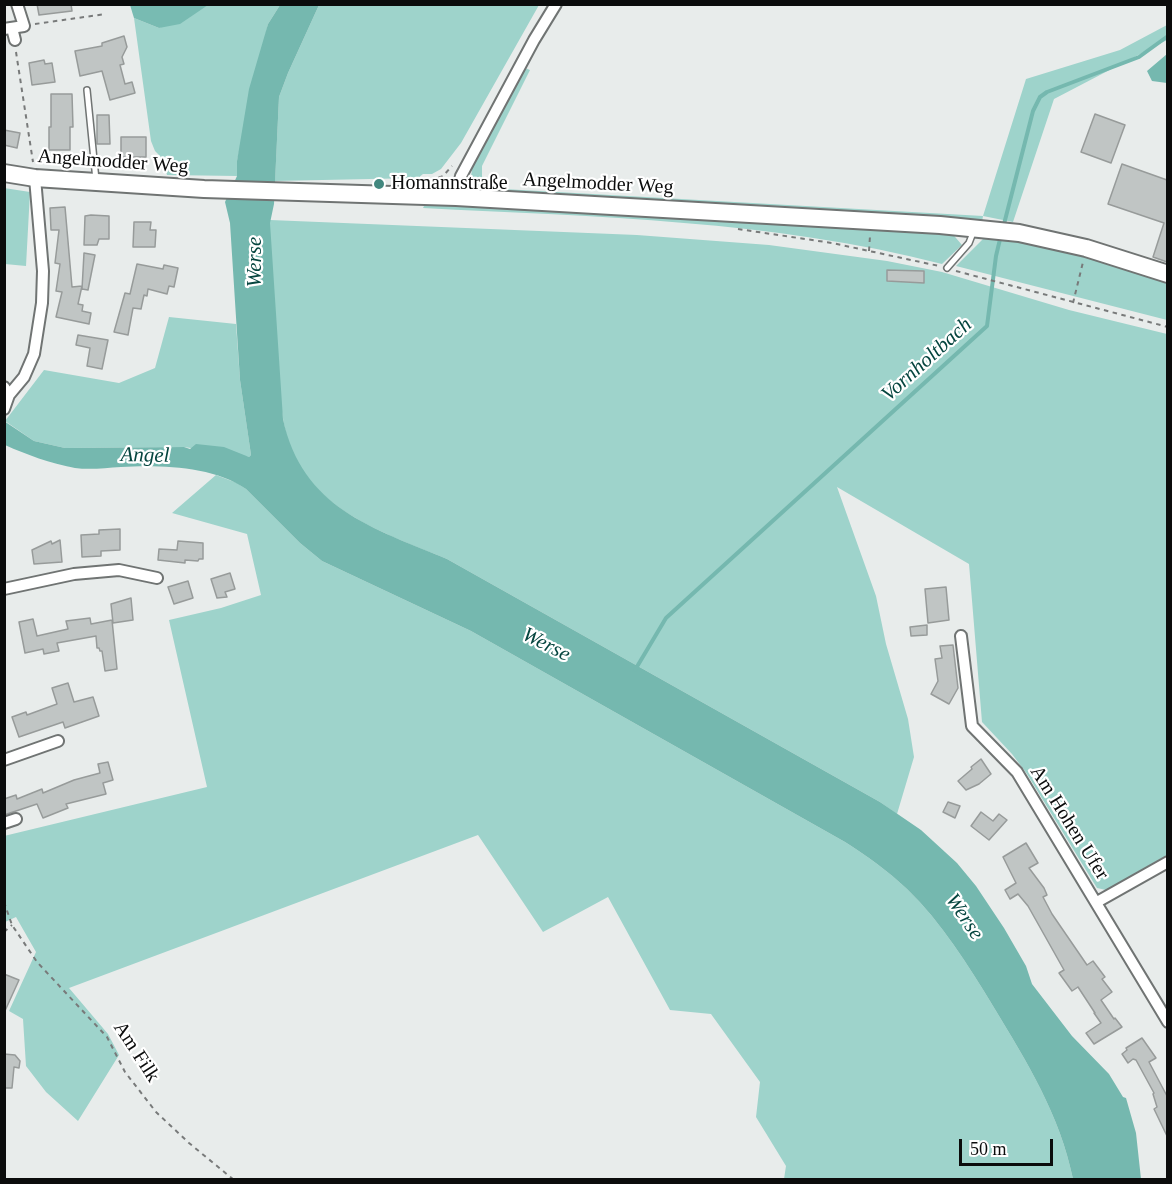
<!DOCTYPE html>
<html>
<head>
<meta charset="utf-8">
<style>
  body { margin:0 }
  #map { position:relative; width:1172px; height:1184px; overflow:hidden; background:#e8eceb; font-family:Georgia,serif }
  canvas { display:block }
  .frame { position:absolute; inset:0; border:6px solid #0b0c0c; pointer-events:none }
  .scale { position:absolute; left:959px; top:1139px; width:94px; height:27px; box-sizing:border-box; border:3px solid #0b0c0c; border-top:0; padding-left:8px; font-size:18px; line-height:21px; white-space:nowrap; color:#0b0c0c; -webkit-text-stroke:4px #fff; paint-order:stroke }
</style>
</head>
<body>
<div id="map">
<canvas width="1172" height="1184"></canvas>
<div class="frame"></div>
<div class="scale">50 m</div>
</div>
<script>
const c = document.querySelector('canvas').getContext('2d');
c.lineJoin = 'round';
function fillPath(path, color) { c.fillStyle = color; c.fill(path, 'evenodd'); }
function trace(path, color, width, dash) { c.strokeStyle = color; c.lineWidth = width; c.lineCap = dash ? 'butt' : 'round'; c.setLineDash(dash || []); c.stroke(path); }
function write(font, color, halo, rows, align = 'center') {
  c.font = font + ' Georgia,serif'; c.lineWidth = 4.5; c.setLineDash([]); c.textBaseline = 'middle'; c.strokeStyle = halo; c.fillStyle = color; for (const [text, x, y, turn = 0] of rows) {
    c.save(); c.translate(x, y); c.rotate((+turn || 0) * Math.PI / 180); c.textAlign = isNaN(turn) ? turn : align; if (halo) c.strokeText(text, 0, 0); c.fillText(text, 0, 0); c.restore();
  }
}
const green = new Path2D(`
  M208,5H280L268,24L237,161V176L167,175L163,159L155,151L151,141L134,18L159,28Z
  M319,5H539L461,143L441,169L432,174H423L418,178L275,181L279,97L288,73Z
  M1167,25V40L1054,99L1013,222L983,216L982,222L484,193L474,188L471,176L473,164L525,68L530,70L482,166V177L486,188L983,216L1026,79L1120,50Z
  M4,188L30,192L26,266L5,264Z
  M425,204H460L950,231L962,245L942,264C772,220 597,217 423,208Z
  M270,220L637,235L769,245L887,261L942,272L1069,310L1167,334V855L1106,890L1097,888L1027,774L1012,754L982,722L969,564L837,487L876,596L886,644L908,719L914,757L897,814L880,802L447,559C384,533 304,508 286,433C279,405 280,375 277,347C274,321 273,295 272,270C271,254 268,236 270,220Z
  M984,238L1037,244L1083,254L1167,282V320L956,266Z
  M169,317L236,324L240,380L251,455L249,457L184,447L65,448L34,441L5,421L44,370L119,383L155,368Z
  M216,475L237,483L246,489L300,543L322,561L471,631L845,842C867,856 888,871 907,889C942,923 968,965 993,1006C1027,1062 1060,1115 1073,1179H784L786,1166L756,1117L760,1082L711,1014L670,1010L608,897L543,932L478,835L69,988L108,1034L119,1055L78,1121L46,1092L26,1066L23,1019L9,1011L36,952L16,917L5,922L4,836L207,787L169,620L221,608L261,595L247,534L172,513Z`);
const forest = new Path2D(`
  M130,5V4L208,5L180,24L159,28L134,18Z`);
const water = new Path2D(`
  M280,5H319L288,73L279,97L274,204L270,223L283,419C302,508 373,528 447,559L880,802L921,830L957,863L976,886L1004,928L1026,966L1032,984L1072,1036L1109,1074L1123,1097L1126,1098L1136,1133L1141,1179H1073C1060,1115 1027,1062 993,1006C968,965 942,923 907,889C888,871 867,856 845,842L471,631L322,561L300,543L246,489C213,466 160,465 121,467C105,468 90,470 75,468C50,463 27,455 5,445L4,421L34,441L65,448L184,447L190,449L196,444L224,447L249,457L251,455L240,380L230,223L225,202L237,176V161L249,89L268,24Z
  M1167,54V83L1152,81L1147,71Z`);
const stream = new Path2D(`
  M1003,228L1033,111L1040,97L1047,92L1139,57L1168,36
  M635,670L666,618L987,326L996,256L1001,235`);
const building = new Path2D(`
  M37,4H71L72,11L39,15Z
  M124,36L127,47L122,57L124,64L120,65L125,84L132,82L135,93L110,100L102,71L80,76L75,51L102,46V43Z
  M44,60L45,64L52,63L55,82L32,85L29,63Z
  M51,94H72L73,127H70V150H49V127H51Z
  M1095,114L1125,125L1111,163L1081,152Z
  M97,115H109L110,144H97Z
  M4,130L20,133L17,148L4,145Z
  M121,137H146V157H121Z
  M1122,164L1167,180V262L1153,257L1164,223L1108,204Z
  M65,207L72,287L82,286L78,304L83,305L82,311L91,313L89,324L56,317L62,292L56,291L60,264L55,263L59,230H51L50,208Z
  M91,215L109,216V239H99L97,245H84L85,216Z
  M134,222H151L150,230H156L155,247H133Z
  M84,253L95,255L88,290L82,289Z
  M137,264L163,269L164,265L178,268L174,287L169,286L167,294L148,289L147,296L144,295L141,309L133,308L128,335L114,332L125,293L130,294Z
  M887,270L924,271V283L887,281Z
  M78,335L108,340L102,369L87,366L90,348L76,345Z
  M120,529V550L101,551V556L82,557L81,535L99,534V530Z
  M60,540L62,562L34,564L32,550L51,541L52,544Z
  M178,541L203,543V559H199L198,561L185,560V563L158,560L159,549L177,550Z
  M230,573L235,589L225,592L227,597L217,598L211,579Z
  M188,581L193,598L174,604L168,587Z
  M946,587L949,620L928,623L925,589Z
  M131,598L133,620L113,623L111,604Z
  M90,618L91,624L112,620L117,669L105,671L102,651H100L99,648H97L96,636L57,643L59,651L44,654L43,649L25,653L19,622L33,619L37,636L68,629L66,621Z
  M927,625V635L911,636L910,627Z
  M953,645L958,688L949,704L931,694L938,681L935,659L942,658L940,646Z
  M68,683L74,702L93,697L99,716L65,728L63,722L19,737L12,717L26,712L27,715L57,704L52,688Z
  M981,759L991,774L979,784L966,790L958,781L972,769L971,767Z
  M108,762L113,780L103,783L106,794L66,804L68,808L43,818L37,804L4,815V799L16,795L17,799L42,789L43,793L74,780L100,773L98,764Z
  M948,802L960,806L955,818L943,812Z
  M981,812L993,821L999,814L1007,820L989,840L971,826Z
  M1026,843L1038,863L1029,868L1044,888L1047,895L1043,897L1052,914L1087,965L1093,961L1105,977L1102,979L1112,992L1101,1000L1114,1019L1115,1018L1122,1027L1094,1044L1086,1033L1101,1023L1094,1013H1095L1078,987L1072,991L1059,973L1064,970L1028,906L1018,894L1010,899L1005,890L1016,883L1003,857Z
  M4,974L19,980L4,1013Z
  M1142,1038L1156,1058L1149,1062L1167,1096V1136L1154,1109L1157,1107L1153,1094L1154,1093L1136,1060L1133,1059L1128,1063L1122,1054L1127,1050L1126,1048Z
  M4,1054L15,1055L20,1061L19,1068L14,1067L12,1088H4Z`);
const path = new Path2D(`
  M35,24L106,14
  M16,52L33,162
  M430,181L443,176L452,166
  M738,229L832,243L939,266
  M869,251L870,236
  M956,271L1168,327
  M1073,303L1083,262
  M4,902L12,925L37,962L107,1037L125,1072L156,1112L189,1143L234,1180
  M4,932L12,925`);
const lane = new Path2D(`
  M87,90L96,180
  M947,268L969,243L974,230`);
const street = new Path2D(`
  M12,28L15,40
  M4,29L24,26L17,4
  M456,197L461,176L534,40L556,4
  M4,387L9,395L4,409
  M9,395L24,377L34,354L42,303L43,271L35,178
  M4,589L74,574L119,570L157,578
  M961,636L972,726L1017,772L1168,1022
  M4,760L58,741
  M4,823L16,819
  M1097,902L1168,862`);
const secondary = new Path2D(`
  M4,173L35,178L204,189L456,197L940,225L1019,233L1086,248L1168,274`);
const markers = [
  [379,184,6,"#42887f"]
];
const streetNames = [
  ["Angelmodder Weg",113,162,4],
  ["Angelmodder Weg",598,184,3],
  ["Am Hohen Ufer",1069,823,58],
  ["Am Filk",136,1052,57]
];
const poiNames = [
  ["Homannstraße",391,184]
];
const waterNames = [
  ["Werse",255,262,-90],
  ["Vornholtbach",927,360,-42],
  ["Angel",145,456,1],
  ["Werse",546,645,27],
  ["Werse",964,917,56]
];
fillPath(green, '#9ed3cb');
fillPath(forest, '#78bbb2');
fillPath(water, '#75b8af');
trace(stream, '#75b8af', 4);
fillPath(building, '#c0c5c4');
trace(building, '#979b9a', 1.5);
trace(lane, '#707473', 8);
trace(street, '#707473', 14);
trace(secondary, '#707473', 20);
trace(path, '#787a7a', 2, [4.5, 4.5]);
trace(lane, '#fff', 5);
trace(street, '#fff', 10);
trace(secondary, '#fff', 16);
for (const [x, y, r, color] of markers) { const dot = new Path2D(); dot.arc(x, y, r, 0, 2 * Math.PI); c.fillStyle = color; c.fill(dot); trace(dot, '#fff', 2); }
write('20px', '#0b0c0c', '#fff', streetNames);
write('20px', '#0b0c0c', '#fff', poiNames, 'left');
write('italic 21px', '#05453f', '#fff', waterNames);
</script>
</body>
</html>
